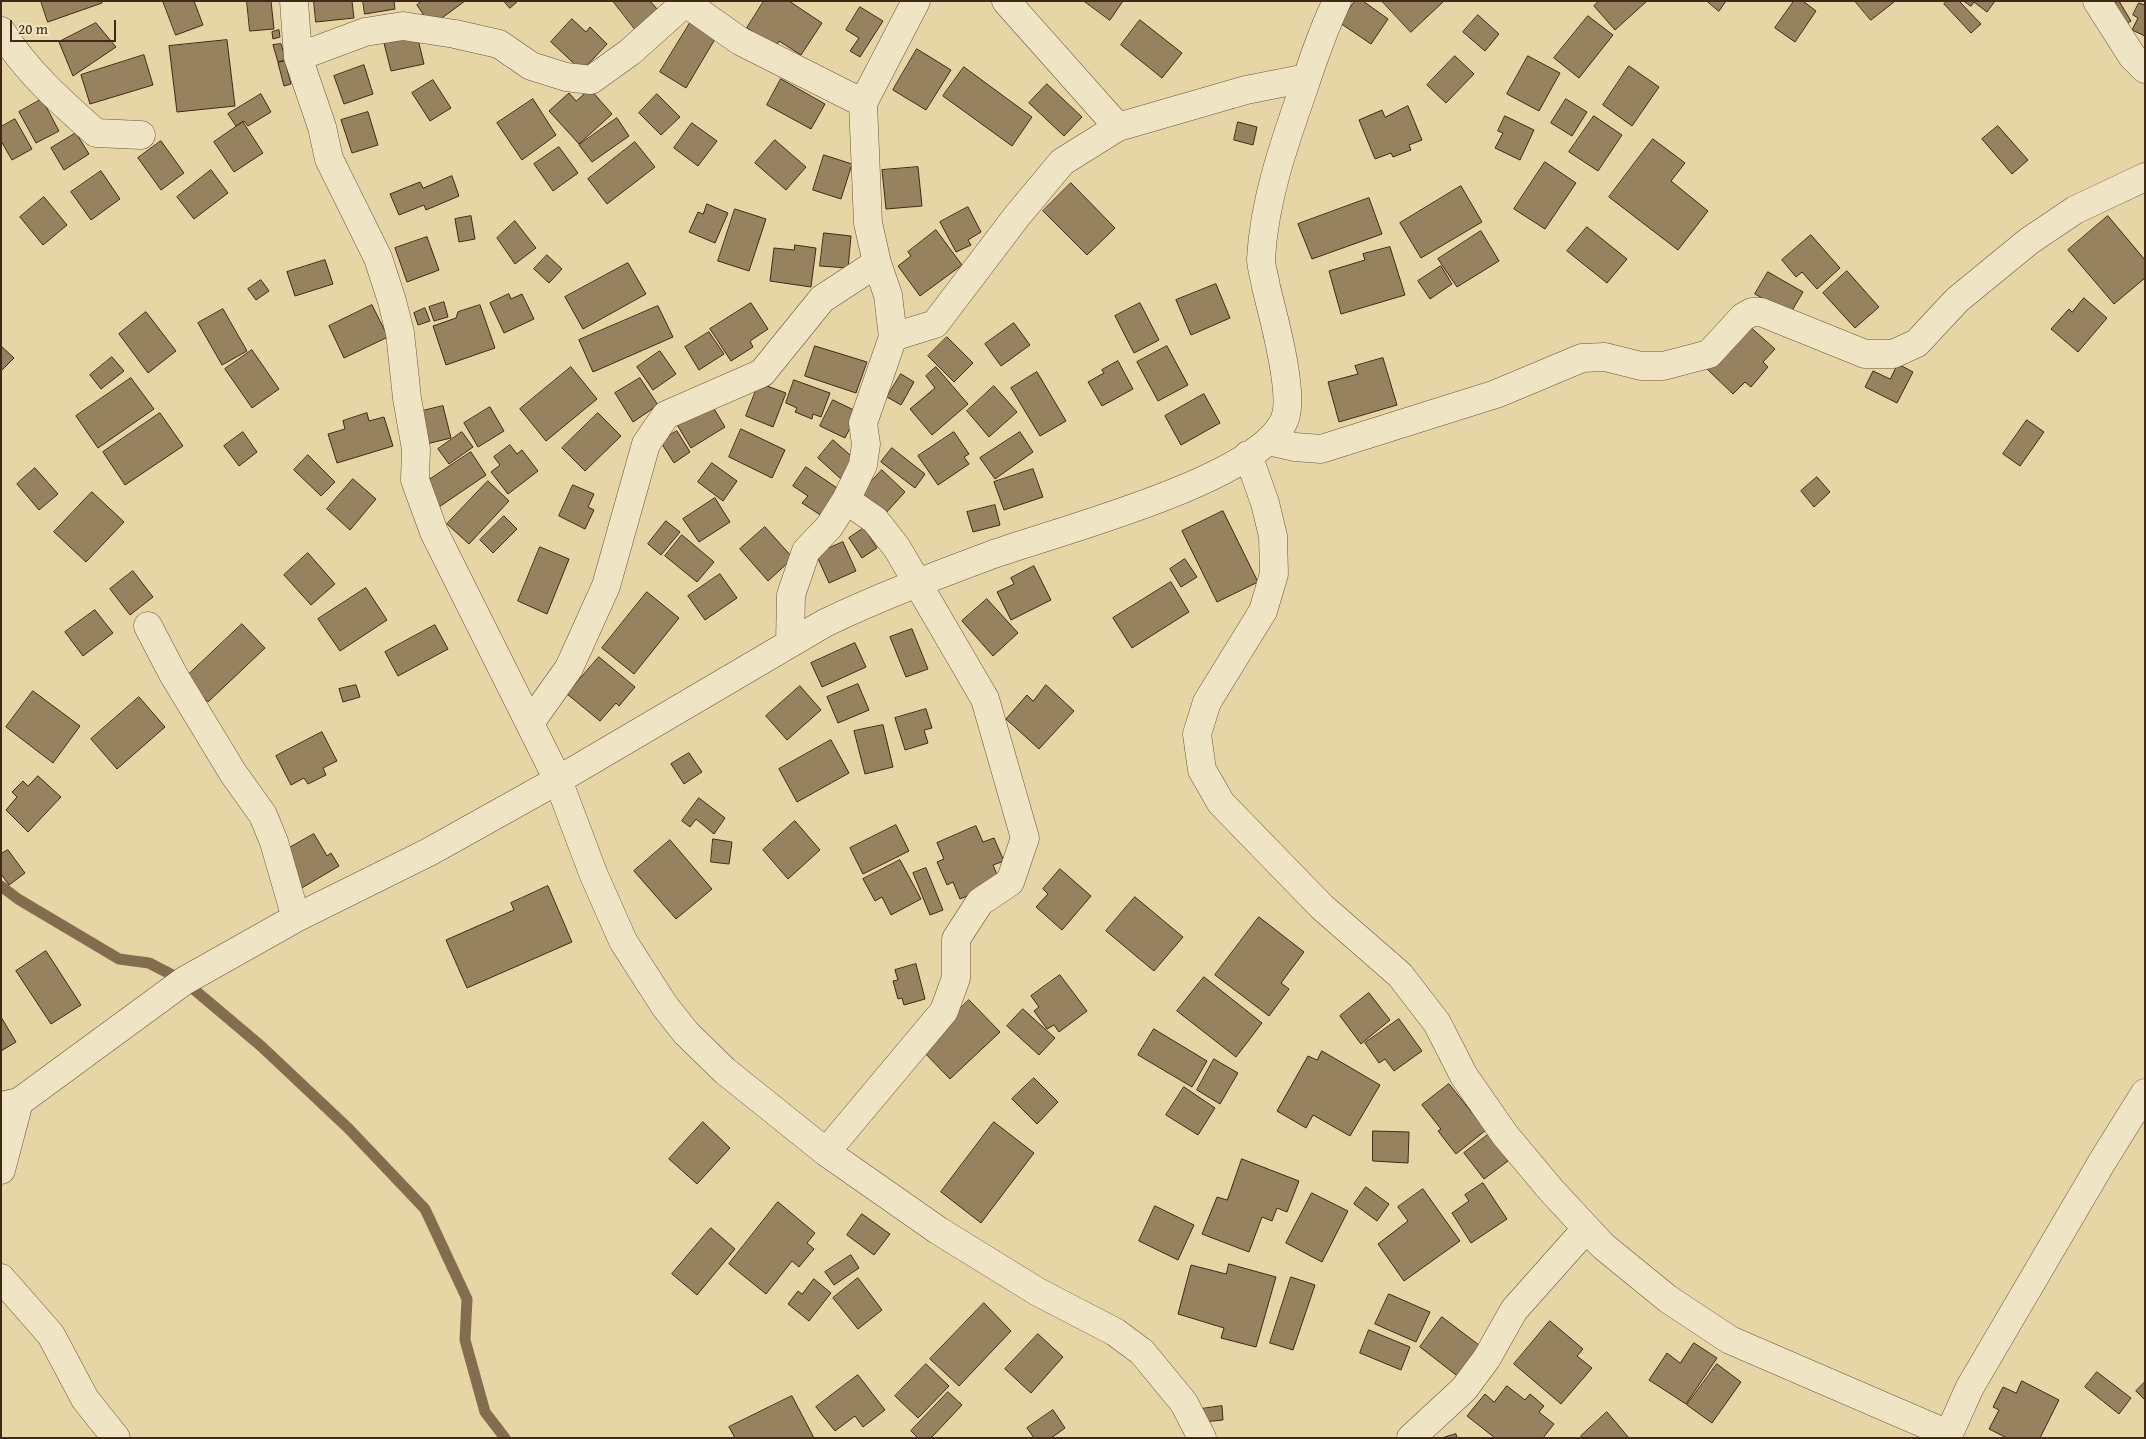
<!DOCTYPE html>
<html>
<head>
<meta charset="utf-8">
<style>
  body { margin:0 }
  #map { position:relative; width:2146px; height:1439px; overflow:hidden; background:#e6d6a5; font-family:"Gentium Book Plus",serif }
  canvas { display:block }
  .frame { position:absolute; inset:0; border:2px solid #422816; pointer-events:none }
  .scale { position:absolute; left:10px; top:20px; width:106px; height:22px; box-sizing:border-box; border:2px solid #422816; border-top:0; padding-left:6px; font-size:15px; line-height:18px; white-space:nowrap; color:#422816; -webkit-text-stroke:4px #efe4c4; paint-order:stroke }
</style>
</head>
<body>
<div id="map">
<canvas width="2146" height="1439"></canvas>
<div class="frame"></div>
<div class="scale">20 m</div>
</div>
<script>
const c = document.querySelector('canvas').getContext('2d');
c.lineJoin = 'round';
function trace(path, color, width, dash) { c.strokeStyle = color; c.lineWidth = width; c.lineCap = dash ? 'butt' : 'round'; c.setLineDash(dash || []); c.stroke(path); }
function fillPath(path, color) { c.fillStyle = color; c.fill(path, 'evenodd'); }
const stream = new Path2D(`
  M1,886L18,899L119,959L149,963L184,981L261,1046L349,1129L425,1209L467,1299L465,1340L485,1412L505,1438`);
const building = new Path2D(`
  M41,1H102V3L48,22Z
  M163,1H194L203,25L176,35Z
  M247,1H271L274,29L250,31Z
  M314,1H352L354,18L316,22Z
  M363,1H394L395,9L365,14Z
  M422,1H465L431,26L417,5Z
  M504,1H518L510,8Z
  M613,1H650L658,10L635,29Z
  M764,1H789L822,23L801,55L779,41L776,47L747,28Z
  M1084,1H1123L1110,20Z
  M1355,1H1363L1388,19L1371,44L1340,23Z
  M1382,1H1444L1411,32Z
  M1599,1H1647L1615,30L1594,6Z
  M1707,1H1726L1719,11Z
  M1794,1H1803L1816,11L1795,42L1775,28Z
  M1855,1H1893L1894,2L1871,20Z
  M1947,1H1959L1981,24L1971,33L1944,4Z
  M1964,1H1995L1987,12L1974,2L1971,6Z
  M2119,1L2131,21L2122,27L2110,7Z
  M2139,3L2145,5V36L2132,30L2138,18L2133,15Z
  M860,7L883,21L860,57L850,51L859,38L846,30Z
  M1478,15L1499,34L1485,51L1463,32Z
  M1588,16L1613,35L1579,78L1554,58Z
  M572,19L586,32L590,27L607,44L582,71L551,42Z
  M1140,20L1182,53L1162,78L1121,45Z
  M96,23L116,47L73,76L59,42Z
  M690,23L715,39L686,88L660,72Z
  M279,30L280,37L273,39L272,32Z
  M416,31L424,64L391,71L383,39Z
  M227,40L235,106L177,112L169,46Z
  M281,44L286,60L278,62L273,45Z
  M917,49L951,70L926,110L893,90Z
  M144,55L153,85L90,104L81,75Z
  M1455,56L1474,74L1446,103L1427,85Z
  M1528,56L1560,73L1539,111L1507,94Z
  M285,61L291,84L284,86L278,63Z
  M364,65L373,94L344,104L334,76Z
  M1629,66L1659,87L1632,126L1603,105Z
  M964,67L1032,117L1012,146L943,96Z
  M781,79L825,104L811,129L767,105Z
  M433,80L451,108L430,121L412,93Z
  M1047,84L1082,117L1064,136L1029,103Z
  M590,89L612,114L579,144L549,111L569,93L576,101Z
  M261,94L271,112L248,126L244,121L236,126L228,114Z
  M657,94L680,117L661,135L639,113Z
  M42,99L59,131L36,143L19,112Z
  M533,99L556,135L522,160L497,123Z
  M1566,99L1587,112L1572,136L1551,123Z
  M1408,106L1422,140L1409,145L1411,150L1393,157L1391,153L1375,159L1359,120L1382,110L1385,117Z
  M368,112L378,145L352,153L341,120Z
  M1505,116L1534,130L1520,160L1495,148L1503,133L1498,131Z
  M1594,116L1622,135L1598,171L1569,152Z
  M617,118L629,136L592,162L579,145Z
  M15,119L32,149L12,160L1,141V127Z
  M243,122L263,153L234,172L214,142Z
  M1238,122L1257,127L1253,145L1234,140Z
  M692,123L717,141L698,166L674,148Z
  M1998,126L2028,160L2012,174L1982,139Z
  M76,133L89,154L64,170L51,148Z
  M1653,139L1685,163L1671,181L1708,211L1678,250L1609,197Z
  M775,140L806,167L786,190L755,163Z
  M161,141L184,173L161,190L138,158Z
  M635,142L655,167L607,204L588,179Z
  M559,147L578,173L553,191L534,164Z
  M824,155L852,164L841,199L813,190Z
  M1545,162L1576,183L1545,229L1514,209Z
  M918,167L922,206L886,209L882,170Z
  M211,170L228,193L194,219L177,197Z
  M101,171L120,199L91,220L71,192Z
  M452,176L459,196L426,210L424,205L399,215L390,194L420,182L423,188Z
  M1071,183L1115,228L1087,255L1043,211Z
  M1461,186L1482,222L1421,258L1400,223Z
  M44,197L67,225L43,245L20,217Z
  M1369,198L1382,234L1312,259L1298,224Z
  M707,204L728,213L715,243L689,232L698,212L703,214Z
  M968,207L981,232L968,240L971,245L956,252L940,222Z
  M735,209L766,219L749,271L718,261Z
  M471,216L475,239L459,242L455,219Z
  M2108,216L2145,260V278L2114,304L2068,250Z
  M515,221L536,248L515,264L497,238Z
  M1587,227L1627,259L1607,283L1567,251Z
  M936,230L962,265L920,296L898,266L911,256L908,252Z
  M1481,231L1499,261L1457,287L1438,259Z
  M824,233L851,236L848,268L820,266Z
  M1811,235L1840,268L1817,289L1802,272L1796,277L1782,260Z
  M427,237L439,270L407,282L395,248Z
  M795,245L816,248L811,287L770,281L774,248L794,250Z
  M1390,247L1405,295L1341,314L1329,271L1365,260L1363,254Z
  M547,255L562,269L549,283L534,269Z
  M325,260L333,284L295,296L287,272Z
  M628,263L646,294L583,329L565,297Z
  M1441,266L1452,284L1430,299L1418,281Z
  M1847,271L1879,307L1855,328L1823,293Z
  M1768,272L1803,292L1790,314L1755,294Z
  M261,280L269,291L256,300L248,289Z
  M1216,284L1230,318L1191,335L1176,300Z
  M509,294L511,299L522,294L534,319L504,333L490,303Z
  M2084,298L2107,318L2078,352L2051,329L2069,309L2072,312Z
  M444,302L448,317L434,321L429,307Z
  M751,303L768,329L750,341L753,347L731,361L710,329Z
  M1140,303L1159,340L1134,353L1115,316Z
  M372,305L388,337L344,358L329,326Z
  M480,305L495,348L446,365L433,326L456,318L458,312Z
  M658,306L673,337L593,372L579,340Z
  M425,308L430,321L418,325L414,313Z
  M223,309L247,351L222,365L198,323Z
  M146,312L176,351L148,373L119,334Z
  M1014,323L1030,345L1001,366L985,344Z
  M1748,325L1775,349L1763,362L1768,367L1751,387L1745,382L1733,394L1707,369Z
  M709,332L724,354L699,370L685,347Z
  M947,337L973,363L954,382L928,356Z
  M1,346L14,358L1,371Z
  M815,346L867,362L856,393L805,376Z
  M1167,346L1188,385L1158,401L1137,362Z
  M252,350L279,389L252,408L225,369Z
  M660,351L676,374L653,390L637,367Z
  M112,357L124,371L101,389L90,375Z
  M1383,358L1397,405L1339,422L1328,382L1358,374L1355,366Z
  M1118,361L1133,389L1102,406L1088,382L1104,373L1102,370Z
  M1898,364L1913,372L1897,403L1865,387L1873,371L1890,379Z
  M571,367L597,399L546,441L520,409Z
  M936,367L968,404L932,435L910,409L935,388L926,376Z
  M1037,372L1066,421L1040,436L1011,388Z
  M901,374L914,382L901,405L887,397Z
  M131,378L154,409L98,448L76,416Z
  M640,378L658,405L633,422L615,393Z
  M794,380L830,393L821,417L813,414L812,419L795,412L797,408L786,403Z
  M759,383L786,393L773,427L746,416Z
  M994,386L1017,412L989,437L967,411Z
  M1204,394L1220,423L1181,445L1165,416Z
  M833,400L858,412L845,438L820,426Z
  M710,402L725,427L691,448L676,423Z
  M443,406L451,438L422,445L414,413Z
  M490,407L504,431L478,447L464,423Z
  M160,413L183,446L125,485L103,452Z
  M367,413L369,421L384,417L393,446L337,463L328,434L345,429L343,421Z
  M598,413L621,436L585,471L562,448Z
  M2027,420L2044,432L2020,466L2003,454Z
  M741,429L785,450L772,478L729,457Z
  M677,431L690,452L674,463L660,441Z
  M243,432L257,452L239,466L224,446Z
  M462,432L473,447L449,464L438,449Z
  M954,432L969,454L964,457L969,464L938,485L918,456Z
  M1020,432L1033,452L995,479L980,458Z
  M833,440L857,461L841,479L818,458Z
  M510,445L517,454L522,450L538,471L508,494L491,472L500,465L494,457Z
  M892,448L925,474L915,488L881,462Z
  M471,452L486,475L439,507L423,484Z
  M308,455L335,482L321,496L294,470Z
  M712,463L737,481L723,501L698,482Z
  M806,467L840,490L822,516L802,503L808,496L793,486Z
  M35,468L58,494L39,510L17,484Z
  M1033,469L1043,497L1004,510L994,482Z
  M882,470L905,492L884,515L860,494Z
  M1817,477L1830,492L1814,507L1801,491Z
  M353,479L376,499L350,530L327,509Z
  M488,481L509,501L469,544L447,524Z
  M573,485L594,494L588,507L594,510L585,529L559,516Z
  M92,492L124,522L86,562L54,532Z
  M715,498L730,522L699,542L683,519Z
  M995,505L1000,525L973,532L967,512Z
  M1223,511L1258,582L1217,602L1182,531Z
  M504,516L517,529L493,553L480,540Z
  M666,521L680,532L661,555L648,544Z
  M765,527L793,558L768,581L740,549Z
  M864,528L877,548L862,558L849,538Z
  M682,535L714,562L697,582L665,556Z
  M843,542L856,571L829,583L816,554Z
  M540,547L569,559L547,614L518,601Z
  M308,553L335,584L311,605L284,575Z
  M1185,559L1197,577L1181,587L1170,569Z
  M1034,566L1051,600L1011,620L997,592L1014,584L1011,578Z
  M133,571L153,597L130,615L110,589Z
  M720,574L737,598L705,620L688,596Z
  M1171,582L1189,612L1132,648L1113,618Z
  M366,588L387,620L340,651L318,619Z
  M647,592L679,618L634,674L602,648Z
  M987,599L1018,633L993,656L962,621Z
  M95,610L113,633L83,656L65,632Z
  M242,624L265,648L208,702L185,678Z
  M435,625L448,649L398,676L385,652Z
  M912,629L928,669L906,677L890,637Z
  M855,643L866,667L822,687L811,663Z
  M599,657L635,687L619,706L616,703L600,721L567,694Z
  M858,684L869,710L838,723L827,697Z
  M356,685L360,697L343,702L339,689Z
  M1046,685L1074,711L1039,749L1006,719L1027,695L1033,701Z
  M800,686L821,710L787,740L766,716Z
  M33,691L80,726L53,763L6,727Z
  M139,697L165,727L117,769L91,739Z
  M926,709L932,728L924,730L928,743L905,750L895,718Z
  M883,725L893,767L865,774L854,731Z
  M322,732L337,761L323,768L326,775L308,784L304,778L291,785L276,756Z
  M831,740L849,773L797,802L779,769Z
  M689,753L702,772L684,784L671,764Z
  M38,776L61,797L28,832L6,810L17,797L12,792L23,781L28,786Z
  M699,798L725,818L714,834L696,819L690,827L682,821Z
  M795,821L820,850L788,879L763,850Z
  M896,825L909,851L863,874L850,848Z
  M976,826L983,842L994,838L1004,861L993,865L1000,882L960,899L953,882L947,885L937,862L944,859L937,843Z
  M314,834L327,856L331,853L339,866L300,889L282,852Z
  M713,839L732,842L729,864L711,862Z
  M670,840L712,889L676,919L634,871Z
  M8,850L25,873L9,885L1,874V854Z
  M900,860L921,899L891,915L882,897L875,901L863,879Z
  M926,868L943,910L930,915L913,873Z
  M1060,869L1091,896L1062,930L1036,907L1048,894L1043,889Z
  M548,886L572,942L467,988L446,940L514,910L511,903Z
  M1135,897L1183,937L1154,971L1106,931Z
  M1259,917L1304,952L1281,983L1289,989L1269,1016L1215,975Z
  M46,951L81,1005L51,1024L16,971Z
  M916,964L925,999L904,1005L902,998L898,999L893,981L898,980L895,970Z
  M1060,975L1087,1011L1059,1032L1054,1025L1047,1029L1034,1011L1039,1007L1031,996Z
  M1204,977L1262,1023L1236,1057L1177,1011Z
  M1369,993L1390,1020L1361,1044L1340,1016Z
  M969,1000L1000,1032L950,1079L920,1048Z
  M1023,1009L1055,1038L1039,1055L1007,1026Z
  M1,1017L16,1042L1,1051Z
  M1399,1019L1422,1051L1394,1071L1385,1059L1379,1063L1365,1043Z
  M1154,1029L1207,1061L1192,1087L1138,1055Z
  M1322,1051L1380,1085L1350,1136L1313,1115L1306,1128L1277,1111L1308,1056L1317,1060Z
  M1214,1059L1238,1073L1220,1104L1197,1090Z
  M1034,1078L1058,1102L1037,1124L1012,1099Z
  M1449,1084L1486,1130L1456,1154L1438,1131L1441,1129L1422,1105Z
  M1184,1087L1215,1108L1198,1135L1166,1115Z
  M703,1122L730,1148L697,1184L669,1159Z
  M994,1122L1034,1153L981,1223L941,1192Z
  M1373,1131L1409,1132L1408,1163L1373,1161Z
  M1489,1134L1508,1161L1484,1179L1464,1153Z
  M1242,1159L1299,1181L1287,1212L1277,1208L1272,1221L1262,1217L1249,1252L1202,1234L1217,1197L1227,1200Z
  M1483,1183L1507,1219L1471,1243L1452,1213L1469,1201L1465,1195Z
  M1366,1187L1389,1204L1377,1221L1354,1204Z
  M1423,1189L1460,1241L1404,1281L1378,1244L1408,1221L1398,1207Z
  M1312,1193L1348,1211L1322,1262L1286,1243Z
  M778,1202L815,1233L807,1243L814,1249L799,1267L792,1261L766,1294L729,1264Z
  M1155,1206L1194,1225L1178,1260L1139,1241Z
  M862,1214L890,1234L874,1255L847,1235Z
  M711,1228L735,1249L697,1295L672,1274Z
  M851,1255L859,1268L834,1285L825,1272Z
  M1229,1264L1276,1277L1256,1347L1221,1338L1224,1328L1178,1314L1191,1265L1226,1274Z
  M1291,1277L1315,1285L1293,1350L1270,1343Z
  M858,1278L882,1310L858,1329L833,1298Z
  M814,1279L831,1293L809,1321L788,1304L798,1291L802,1294Z
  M1389,1294L1430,1312L1416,1342L1375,1324Z
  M984,1303L1011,1331L959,1386L930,1359Z
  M1442,1317L1483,1348L1460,1378L1420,1347Z
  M1550,1321L1583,1349L1577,1356L1592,1368L1561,1404L1514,1364Z
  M1369,1330L1410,1347L1401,1370L1360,1353Z
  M1038,1334L1063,1357L1031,1393L1005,1369Z
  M1694,1343L1717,1358L1686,1404L1649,1380L1667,1353L1680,1363Z
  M926,1364L949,1386L918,1418L895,1396Z
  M1717,1364L1741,1382L1712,1423L1687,1405Z
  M2097,1372L2131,1398L2119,1414L2085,1387Z
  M858,1375L885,1410L863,1427L855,1416L835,1431L816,1407Z
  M2022,1381L2059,1400L2040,1438H2007L1989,1429L1999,1410L1993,1407L2003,1387L2016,1393Z
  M2145,1382V1400L2136,1391Z
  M1507,1386L1525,1400L1530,1394L1544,1406L1539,1412L1554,1424L1543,1438H1495L1467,1416L1485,1394L1494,1402Z
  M948,1392L962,1405L931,1438H918L911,1431Z
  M792,1396L814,1438H735L729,1427Z
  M1222,1406L1223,1420L1203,1422L1201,1409Z
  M1053,1410L1065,1428L1051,1438H1034L1027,1428Z
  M1607,1412L1629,1438H1582L1581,1436Z
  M1456,1434L1457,1438H1442Z`);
const minor = new Path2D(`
  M294,1L298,57L322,127L329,159L378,258L392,301L400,333L407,398L416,449L415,480L434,532L558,780L593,873L623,941L664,1005L686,1033L725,1071L826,1152L939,1231L1038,1292L1115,1332L1142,1352L1184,1403L1202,1438
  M1006,1L1118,127
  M2097,1L2132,56L2145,69
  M686,3L740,41L863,103
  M1,31C26,71 61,102 96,133L141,135
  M298,57L365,32L403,26L455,34L499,44L531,66L566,77L591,80L630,52L687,1
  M893,337L935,324L1017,216L1062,162L1118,127L1246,90L1307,78
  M1269,441L1295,447L1321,449L1496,394L1582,358L1605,357L1641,366H1663L1709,354L1743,317L1752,312H1761L1865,354H1893L1917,343L1957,300L2029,241L2075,210L2145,177
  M1248,455L1265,503L1273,536L1274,574L1263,611L1207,702L1197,734L1202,770L1221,803L1322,907L1400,975L1437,1023L1464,1076L1505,1135L1551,1190L1603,1246L1668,1299L1730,1340L1948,1434
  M148,626L173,674L233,773L263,815L274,842L296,918
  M790,643L791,595L806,551L829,527L846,500L863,465L866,444L863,423L893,337L888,295L877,263L868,223L863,103L916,1
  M530,723L569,668L606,586L646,444L666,415L762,373L822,299L877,263
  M1,1106L19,1102L184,981L296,918L429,852L558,780L825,623C879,597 935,576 991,555C1055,532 1255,481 1284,421C1296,396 1273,316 1266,287C1265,278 1261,268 1261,259C1264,201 1284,144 1303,90C1313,60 1323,30 1337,1
  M826,1152L944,1011L956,978V939L980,902L1010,882L1025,838L985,699L897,548L875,520L846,500
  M1,1170L19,1102
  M1,1278L51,1335L85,1399L116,1438
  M1411,1438L1464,1389L1487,1358L1514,1310L1586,1229
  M1947,1438L1970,1387L2102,1162L2145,1093`);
trace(stream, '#836d4e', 11);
fillPath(building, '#978260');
trace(building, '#422816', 1);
trace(minor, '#6b543a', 29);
trace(minor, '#efe4c4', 28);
</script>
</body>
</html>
